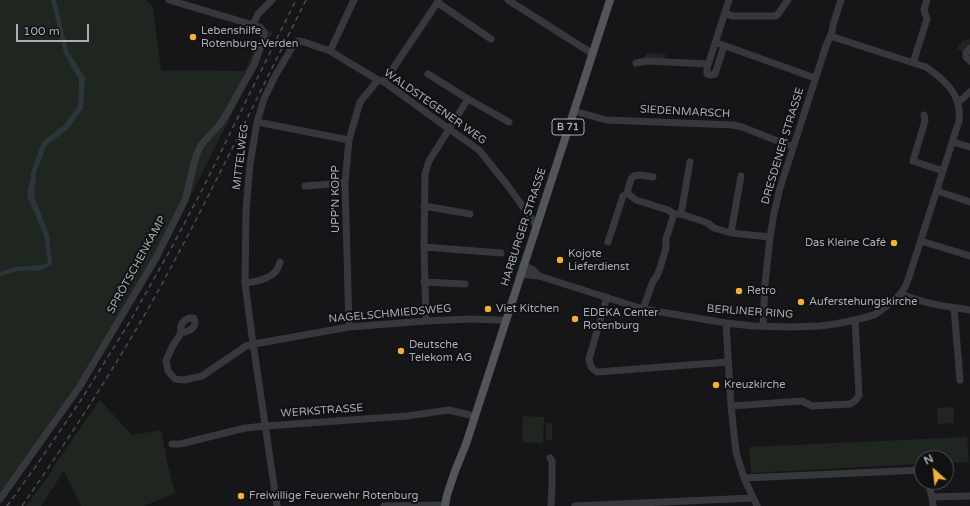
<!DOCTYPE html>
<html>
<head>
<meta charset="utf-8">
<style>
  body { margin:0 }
  #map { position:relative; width:970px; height:506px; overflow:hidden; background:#161618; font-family:"Varela Round",sans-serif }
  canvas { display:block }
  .north { position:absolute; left:914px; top:450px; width:40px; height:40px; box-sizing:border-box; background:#111113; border:1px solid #4d4f55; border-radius:50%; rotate:333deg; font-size:11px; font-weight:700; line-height:16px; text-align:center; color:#a8adb8 }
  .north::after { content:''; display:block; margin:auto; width:14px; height:18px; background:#f2b134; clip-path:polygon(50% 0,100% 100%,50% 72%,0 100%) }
  .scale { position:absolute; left:16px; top:24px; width:73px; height:18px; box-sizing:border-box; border:2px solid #a8adb8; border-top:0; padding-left:5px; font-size:12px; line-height:14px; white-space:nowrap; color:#a8adb8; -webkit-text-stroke:3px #111113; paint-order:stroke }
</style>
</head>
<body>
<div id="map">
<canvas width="970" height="506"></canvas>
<div class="north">N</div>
<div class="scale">100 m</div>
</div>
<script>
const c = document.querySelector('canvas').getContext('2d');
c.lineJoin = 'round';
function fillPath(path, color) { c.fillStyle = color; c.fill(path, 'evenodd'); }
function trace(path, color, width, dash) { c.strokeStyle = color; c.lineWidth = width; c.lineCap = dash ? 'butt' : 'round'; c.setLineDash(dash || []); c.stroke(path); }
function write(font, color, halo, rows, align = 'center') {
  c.font = font + ' "Varela Round",sans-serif'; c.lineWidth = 4; c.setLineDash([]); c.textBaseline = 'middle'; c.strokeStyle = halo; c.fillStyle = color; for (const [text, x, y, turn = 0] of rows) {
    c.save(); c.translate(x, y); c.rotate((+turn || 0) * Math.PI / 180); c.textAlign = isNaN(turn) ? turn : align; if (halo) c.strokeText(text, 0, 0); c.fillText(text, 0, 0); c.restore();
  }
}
const green = new Path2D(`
  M0,0H146L153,7L161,70L245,71L264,29L273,32L169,239L79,385L0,495Z
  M970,39V43L962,52L957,48L963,41Z
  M646,53L666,54L664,59L644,58Z
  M100,400L132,435L161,430L167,461L175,493L144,506H81L64,471L41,506H26L52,471L53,467Z
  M954,407V423L938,424L937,408Z
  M523,416L544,417L543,443L522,442Z
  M546,423H552V440H546Z
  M967,437L969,462L946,463V458H922V464L751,473L749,447Z`);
const water = new Path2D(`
  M51,0H56L68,51L85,78L83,108L69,128L47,145L36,172L34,196L49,235L52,265L41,270L18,271L0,276V272L16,267L42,265L48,263L44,235L27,196L32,169L42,142L65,124L78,106L79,80L64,53Z`);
const minor = new Path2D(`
  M508,0L593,54
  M438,3L491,39
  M725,13L732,16H776L778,14L788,0
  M253,25L258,14L272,0
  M720,44L815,78
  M724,46L715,74L711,75L707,74V68L729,0
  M970,48L966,53V57L970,61
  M330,51L354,0
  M636,63L647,61L708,64
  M913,63L927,19L924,10L927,0
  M428,74L468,99L509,122
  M384,82L439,0
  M958,101L961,100L970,92
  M574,111L606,120L733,125L742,127L793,147
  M924,115L925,121L913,161L943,171
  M257,122L349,140
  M953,142L970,147
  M305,186L345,183
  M937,191L970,202
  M627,193L631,179L634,176L640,175L653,177
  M424,206L470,214
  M681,214L690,162
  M731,233L741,176
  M921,241L970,256
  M608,242L623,196L627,193L636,200L668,210L674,214
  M424,247L501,253
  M523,265L533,270L539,276
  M520,274L539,276L643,309L726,323L753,326L791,327L820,326L835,324L855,320L874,315L880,311L892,302L901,293L906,285L909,277L959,121C962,95 946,81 926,67L830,36
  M424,282L465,284
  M245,283C255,282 269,279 276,271C278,269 279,265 280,262
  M901,293C917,303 951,307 970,310
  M607,297L589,359C590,365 591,369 597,372L728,362
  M954,308L960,380
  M643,309L653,281L657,276L660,268L666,248V239L674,214H681L708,223L714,228L731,233L770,237
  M426,321L424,247L425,174L429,161L468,99
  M726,323L731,406L736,452L744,478L757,506
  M763,326L765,285L770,237L774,213L780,188L826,46L832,32L833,25L841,0
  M349,327L345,183L349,140L360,102L378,80
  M181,333C189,331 198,328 194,318C185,317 179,324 181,333L172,347L166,361L168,371L175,379L184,380L202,376L246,346L254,344L349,327L426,321L470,319L500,320L505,321
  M731,406L802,401L812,406L850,404L856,400L859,395L855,320
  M172,444H180L245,428L266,426L407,416L449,410L474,416
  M550,458L552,461V485L551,506
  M744,478L922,470
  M928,482L932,497L933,506
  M932,497L970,496
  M0,499L80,386L156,258L185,200C191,182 192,160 201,145L220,124L226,115L254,65L264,38V32L260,27L169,0
  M277,506L252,336L245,283L246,211L250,164L257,122L264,99L275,76L293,46L298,41L304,42L330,51L378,80L384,82L449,129L479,150L508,186L536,225
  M384,506L445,505
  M575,506L753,498`);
const major = new Path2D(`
  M445,506L447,495L455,471L466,444L610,0`);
const rail = new Path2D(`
  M7,506L36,466L81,400L129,323L173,245L202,190L296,0
  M22,506C68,440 112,372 152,302C207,203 255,101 306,0`);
const markers = [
  [193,37,4,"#f2b134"],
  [894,243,4,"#f2b134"],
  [560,260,4,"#f2b134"],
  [739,291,4,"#f2b134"],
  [801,302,4,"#f2b134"],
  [488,309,4,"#f2b134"],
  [575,319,4,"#f2b134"],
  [401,351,4,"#f2b134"],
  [716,385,4,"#f2b134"],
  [241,496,4,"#f2b134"]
];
const shields = [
  [568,127,32]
];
const shieldNames = [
  ["B 71",568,127]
];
const poiNames = [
  ["Lebenshilfe",201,31],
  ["Rotenburg-Verden",201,44],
  ["Das Kleine Café",886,243,"right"],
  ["Kojote",568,254],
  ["Lieferdienst",568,267],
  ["Retro",747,291],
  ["Auferstehungskirche",809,302],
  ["Viet Kitchen",496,309],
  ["EDEKA Center",583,313],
  ["Rotenburg",583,326],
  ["Deutsche",409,345],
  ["Telekom AG",409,358],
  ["Kreuzkirche",724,385],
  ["Freiwillige Feuerwehr Rotenburg",249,496]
];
const streetNames = [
  ["WALDSTEGENER WEG",435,107,35],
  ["SIEDENMARSCH",685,112,3],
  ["DRESDENER STRASSE",783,146,-73],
  ["MITTELWEG",241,157,-83],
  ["UPP'N KOPP",336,199,-90],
  ["HARBURGER STRASSE",524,227,-72],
  ["SPRÖTSCHENKAMP",137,265,-61],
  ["BERLINER RING",750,312,4],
  ["NAGELSCHMIEDSWEG",390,314,-5],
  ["WERKSTRASSE",322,411,-4]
];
fillPath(green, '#1e261f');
fillPath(water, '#2c353c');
trace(minor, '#37383d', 7);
trace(major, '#53555c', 8);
trace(rail, '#4a4c52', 1.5, [5, 4]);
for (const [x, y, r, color] of markers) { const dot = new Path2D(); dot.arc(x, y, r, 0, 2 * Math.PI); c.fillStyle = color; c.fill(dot); trace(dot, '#111113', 1.5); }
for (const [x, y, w] of shields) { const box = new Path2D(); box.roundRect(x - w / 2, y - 8, w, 16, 3); c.fillStyle = '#111113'; c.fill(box); trace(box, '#a8adb8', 1); }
write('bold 10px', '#a8adb8', null, shieldNames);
write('11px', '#a8adb8', '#111113', poiNames, 'left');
write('11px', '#a8adb8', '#111113', streetNames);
</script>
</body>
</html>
